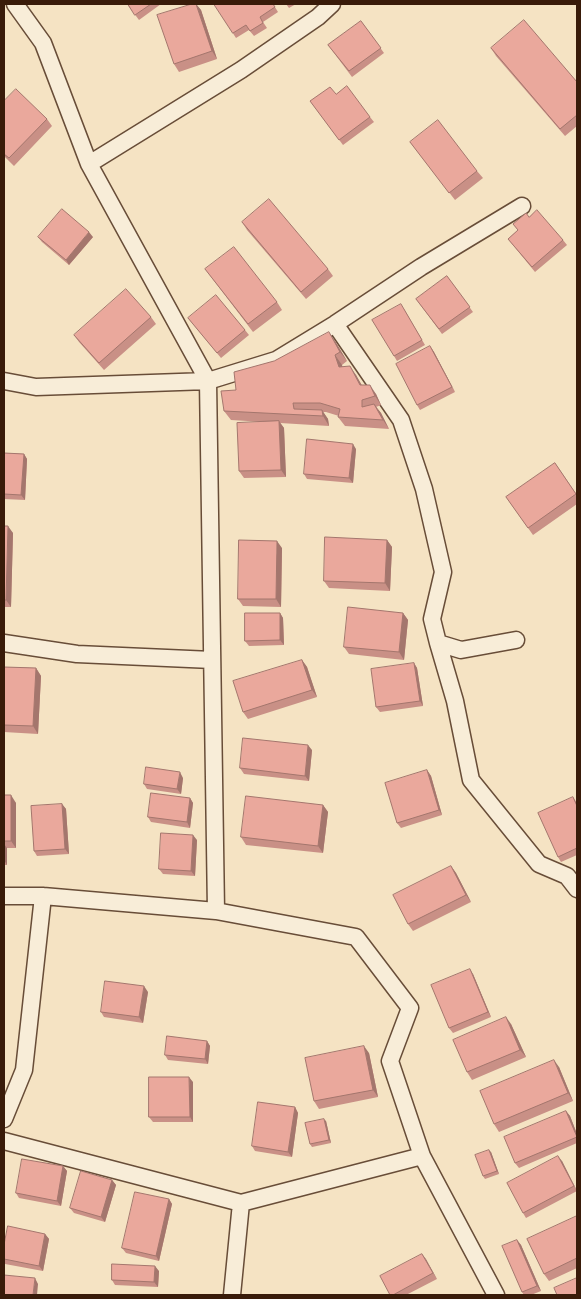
<!DOCTYPE html>
<html>
<head>
<meta charset="utf-8">
<style>
  body { margin:0 }
  #map { position:relative; width:581px; height:1299px; overflow:hidden; background:#f5e3c3; font-family:Alegreya,serif }
  canvas { display:block }
  .frame { position:absolute; inset:0; border:5px solid #391b09; pointer-events:none }
</style>
</head>
<body>
<div id="map">
<canvas width="581" height="1299"></canvas>
<div class="frame"></div>
</div>
<script>
const c = document.querySelector('canvas').getContext('2d');
c.lineJoin = 'round';
function trace(path, color, width, dash) { c.strokeStyle = color; c.lineWidth = width; c.lineCap = dash ? 'butt' : 'round'; c.setLineDash(dash || []); c.stroke(path); }
function fillPath(path, color) { c.fillStyle = color; c.fill(path, 'evenodd'); }
const street = new Path2D(`
  M15,4L43,43L89,164L208,381L216,911
  M89,164L241,70L318,17L332,4
  M335,324L401,420L424,489L443,572L432,619L438,643L461,650L516,640
  M4,381L36,387L208,381L276,360L335,324L421,267L522,206
  M4,643L77,654L212,660
  M438,643L455,701L471,780L539,864L567,876L577,889
  M4,896H43L216,911L356,937L410,1008L390,1061L422,1156L496,1295
  M4,1119L24,1070L43,896
  M4,1141L241,1203L422,1156
  M232,1295L241,1203`);
const wall = new Path2D(`
  M127,4H161L139,20Z
  M196,4L201,10L217,59L179,72L174,64Z
  M214,4H273L278,12L263,22L267,28L254,36L249,30L236,38Z
  M286,4H296L289,8Z
  M361,21L384,53L352,77L328,45Z
  M491,48L577,82V126L565,136L496,56Z
  M336,94L370,117L374,122L343,145L310,101Z
  M4,101L47,119L52,126L14,166L4,156Z
  M410,142L477,171L483,178L455,200Z
  M529,217L563,240L567,245L535,272L508,239L518,230L513,224Z
  M242,222L328,269L333,276L306,299L247,230Z
  M38,237H93L69,265L42,242Z
  M205,269L277,302L282,310L253,332Z
  M447,276L473,312L442,334L416,299Z
  M404,309L425,345L397,361L394,356Z
  M151,317L156,324L104,370L79,342L74,335Z
  M188,318L245,330L249,335L221,358Z
  M335,341L347,361L342,365V367L356,375L361,385L376,394L381,405L376,407L381,413L389,429L345,426L338,417L339,416L326,412H323L328,419L329,426L280,423L284,428L286,477L244,478L239,471L264,422L231,420L224,411L236,390Z
  M430,346L434,352L455,392L420,410L417,405Z
  M356,449L353,483L307,479L304,474Z
  M4,453L24,454L27,459L25,500L4,499Z
  M555,463L577,495V504L533,535L506,497Z
  M4,526L13,533L11,607H4Z
  M387,540L392,547L390,591L329,588L324,581Z
  M282,548L281,607L243,606L238,599Z
  M280,613L283,618L284,645L249,646L245,641Z
  M403,613L408,620L404,660L349,654L344,647Z
  M302,660L307,667L317,697L248,719L243,712Z
  M414,663L417,668L423,706L380,712L376,707Z
  M4,667L36,668L41,676L38,734L4,732Z
  M312,750L309,781L244,774L240,768Z
  M427,770L431,776L442,815L401,828L397,823Z
  M183,778L181,794L147,789L144,784Z
  M4,795L16,803V848H7V865H4Z
  M573,797L577,803V855L561,862L558,857Z
  M190,798L193,803L190,828L151,822L148,817Z
  M62,804L66,809L69,854L37,856L34,851Z
  M323,805L328,812L323,853L246,845L241,837Z
  M197,840L195,876L163,874L159,869Z
  M451,866L456,873L471,902L413,931L408,924Z
  M473,974L491,1017L453,1033L449,1028Z
  M148,992L143,1023L104,1017L101,1012Z
  M511,1024L526,1057L472,1080L467,1072Z
  M207,1041L210,1046L208,1064L168,1060L165,1055Z
  M369,1053L378,1097L319,1109L314,1101Z
  M559,1067L573,1101L499,1132L494,1124Z
  M193,1082V1122H153L149,1117Z
  M295,1107L298,1113L292,1157L255,1151L252,1146Z
  M566,1111L570,1116L577,1134V1143L519,1168L515,1163Z
  M326,1121L331,1143L312,1147L310,1144Z
  M491,1152L499,1174L485,1179L483,1176Z
  M562,1161L577,1191L526,1218L523,1213Z
  M63,1166L67,1171L61,1206L19,1198L16,1193Z
  M112,1180L116,1185L105,1222L74,1213L70,1208Z
  M169,1199L172,1204L159,1261L126,1253L122,1248Z
  M577,1216V1268L549,1281L544,1274Z
  M45,1234L49,1239L43,1271L5,1264L4,1263V1245Z
  M517,1240L521,1245L541,1291L531,1295H524L522,1292Z
  M422,1254L437,1279L406,1295H390Z
  M159,1271L158,1287L115,1285L112,1280Z`);
const shadedWall = new Path2D(`
  M196,4L201,10L217,59L212,51Z
  M89,232L93,237L69,265L66,260Z
  M329,332L335,341L347,361L340,352Z
  M430,346L434,352L455,392L452,387Z
  M335,355L342,365L345,376L339,367Z
  M350,366L356,375L367,394L360,385Z
  M370,385L376,394L381,405L375,396Z
  M374,404L381,413L389,429L383,420Z
  M322,410L328,419L329,426L323,416Z
  M279,421L284,428L286,477L281,470Z
  M353,444L356,449L353,483L349,478Z
  M24,454L27,459L25,500L21,495Z
  M8,526L13,533L11,607L6,600Z
  M387,540L392,547L390,591L385,583Z
  M277,541L282,548L281,607L276,599Z
  M280,613L283,618L284,645L280,640Z
  M403,613L408,620L404,660L399,652Z
  M302,660L307,667L317,697L312,690Z
  M414,663L417,668L423,706L420,701Z
  M36,668L41,676L38,734L33,726Z
  M308,745L312,750L309,781L305,776Z
  M427,770L431,776L442,815L439,810Z
  M180,772L183,778L181,794L177,789Z
  M11,795L16,803V848L11,841Z
  M190,798L193,803L190,828L187,822Z
  M62,804L66,809L69,854L65,849Z
  M323,805L328,812L323,853L318,846Z
  M193,835L197,840L195,876L191,871Z
  M4,844L7,848V865L4,860Z
  M451,866L456,873L471,902L466,895Z
  M470,969L473,974L491,1017L488,1012Z
  M144,986L148,992L143,1023L139,1017Z
  M506,1017L511,1024L526,1057L520,1050Z
  M207,1041L210,1046L208,1064L205,1059Z
  M364,1046L369,1053L378,1097L373,1090Z
  M554,1060L559,1067L573,1101L568,1093Z
  M189,1077L193,1082V1122L190,1117Z
  M295,1107L298,1113L292,1157L288,1152Z
  M566,1111L570,1116L577,1134V1137Z
  M324,1119L326,1121L331,1143L329,1140Z
  M489,1150L491,1152L499,1174L497,1171Z
  M558,1156L562,1161L577,1191L574,1186Z
  M63,1166L67,1171L61,1206L57,1201Z
  M112,1180L116,1185L105,1222L101,1217Z
  M169,1199L172,1204L159,1261L156,1256Z
  M45,1234L49,1239L43,1271L39,1266Z
  M517,1240L521,1245L541,1291L537,1286Z
  M422,1254L426,1259L437,1279L433,1273Z
  M155,1266L159,1271L158,1287L154,1282Z
  M35,1278L38,1284L37,1295H33Z`);
const building = new Path2D(`
  M128,4H151L135,15Z
  M192,4H196L212,51L174,64L157,15Z
  M214,4H273L275,7L260,17L263,23L250,31L246,25L233,33Z
  M524,20L577,82V115L560,129L491,48Z
  M361,21L381,48L349,71L328,45Z
  M347,86L370,117L339,140L310,101L330,87L336,94Z
  M16,89L47,119L9,158L4,154V101Z
  M438,120L477,171L449,193L410,142Z
  M269,199L328,269L301,292L242,222Z
  M62,209L89,232L66,260L38,237Z
  M537,210L563,240L532,267L508,239L518,230L513,224L526,213L529,217Z
  M234,247L277,302L248,324L205,269Z
  M447,276L470,307L439,329L416,299Z
  M126,289L151,317L99,363L74,335Z
  M216,295L245,330L217,353L188,318Z
  M401,304L422,340L394,356L372,320Z
  M329,332L340,352L335,355L339,367L350,366L360,385H370L375,396L362,400V407L374,404L383,420L338,417L340,409L320,403H293L294,409L322,410L323,416L224,411L221,391L236,390L234,372L274,361Z
  M430,346L452,387L417,405L396,364Z
  M279,421L281,470L239,471L237,423Z
  M307,439L353,444L349,478L304,474Z
  M4,453L24,454L21,495L4,494Z
  M555,463L576,494L528,528L506,497Z
  M4,526H8L6,600H4Z
  M325,537L387,540L385,583L324,581Z
  M239,540L277,541L276,599H238Z
  M348,607L403,613L399,652L344,647Z
  M245,613H280V640L245,641Z
  M302,660L312,690L243,712L233,681Z
  M414,663L420,701L376,707L371,669Z
  M4,667L36,668L33,726L4,725Z
  M243,738L308,745L305,776L240,768Z
  M146,767L180,772L177,789L144,784Z
  M427,770L439,810L397,823L385,783Z
  M151,793L190,798L187,822L148,817Z
  M4,795H11V841H4Z
  M246,796L323,805L318,846L241,837Z
  M573,797L577,806V848L558,857L538,813Z
  M62,804L65,849L34,851L31,806Z
  M161,833L193,835L191,871L159,869Z
  M451,866L466,895L408,924L393,895Z
  M470,969L488,1012L449,1028L431,985Z
  M105,981L144,986L139,1017L101,1012Z
  M506,1017L520,1050L467,1072L453,1040Z
  M167,1036L207,1041L205,1059L165,1055Z
  M364,1046L373,1090L314,1101L305,1058Z
  M554,1060L568,1093L494,1124L480,1091Z
  M149,1077H189L190,1117H149Z
  M258,1102L295,1107L288,1152L252,1146Z
  M566,1111L577,1137L515,1163L504,1137Z
  M324,1119L329,1140L310,1144L305,1123Z
  M489,1150L497,1171L483,1176L475,1155Z
  M558,1156L574,1186L523,1213L507,1183Z
  M22,1159L63,1166L57,1201L16,1193Z
  M81,1171L112,1180L101,1217L70,1208Z
  M135,1192L169,1199L156,1256L122,1248Z
  M577,1216V1258L544,1274L527,1239Z
  M8,1226L45,1234L39,1266L4,1259V1245Z
  M517,1240L537,1286L522,1292L502,1246Z
  M422,1254L433,1273L393,1295H390L380,1276Z
  M112,1264L155,1266L154,1282L112,1280Z
  M4,1275L35,1278L33,1295H4Z
  M577,1278V1295H557L554,1288Z`);
trace(street, '#684d38', 19);
trace(street, '#f8edd8', 16);
fillPath(wall, '#c99086');
fillPath(shadedWall, '#a4766d');
fillPath(building, '#eaa89c');
trace(building, '#a4766d', 1);
</script>
</body>
</html>
